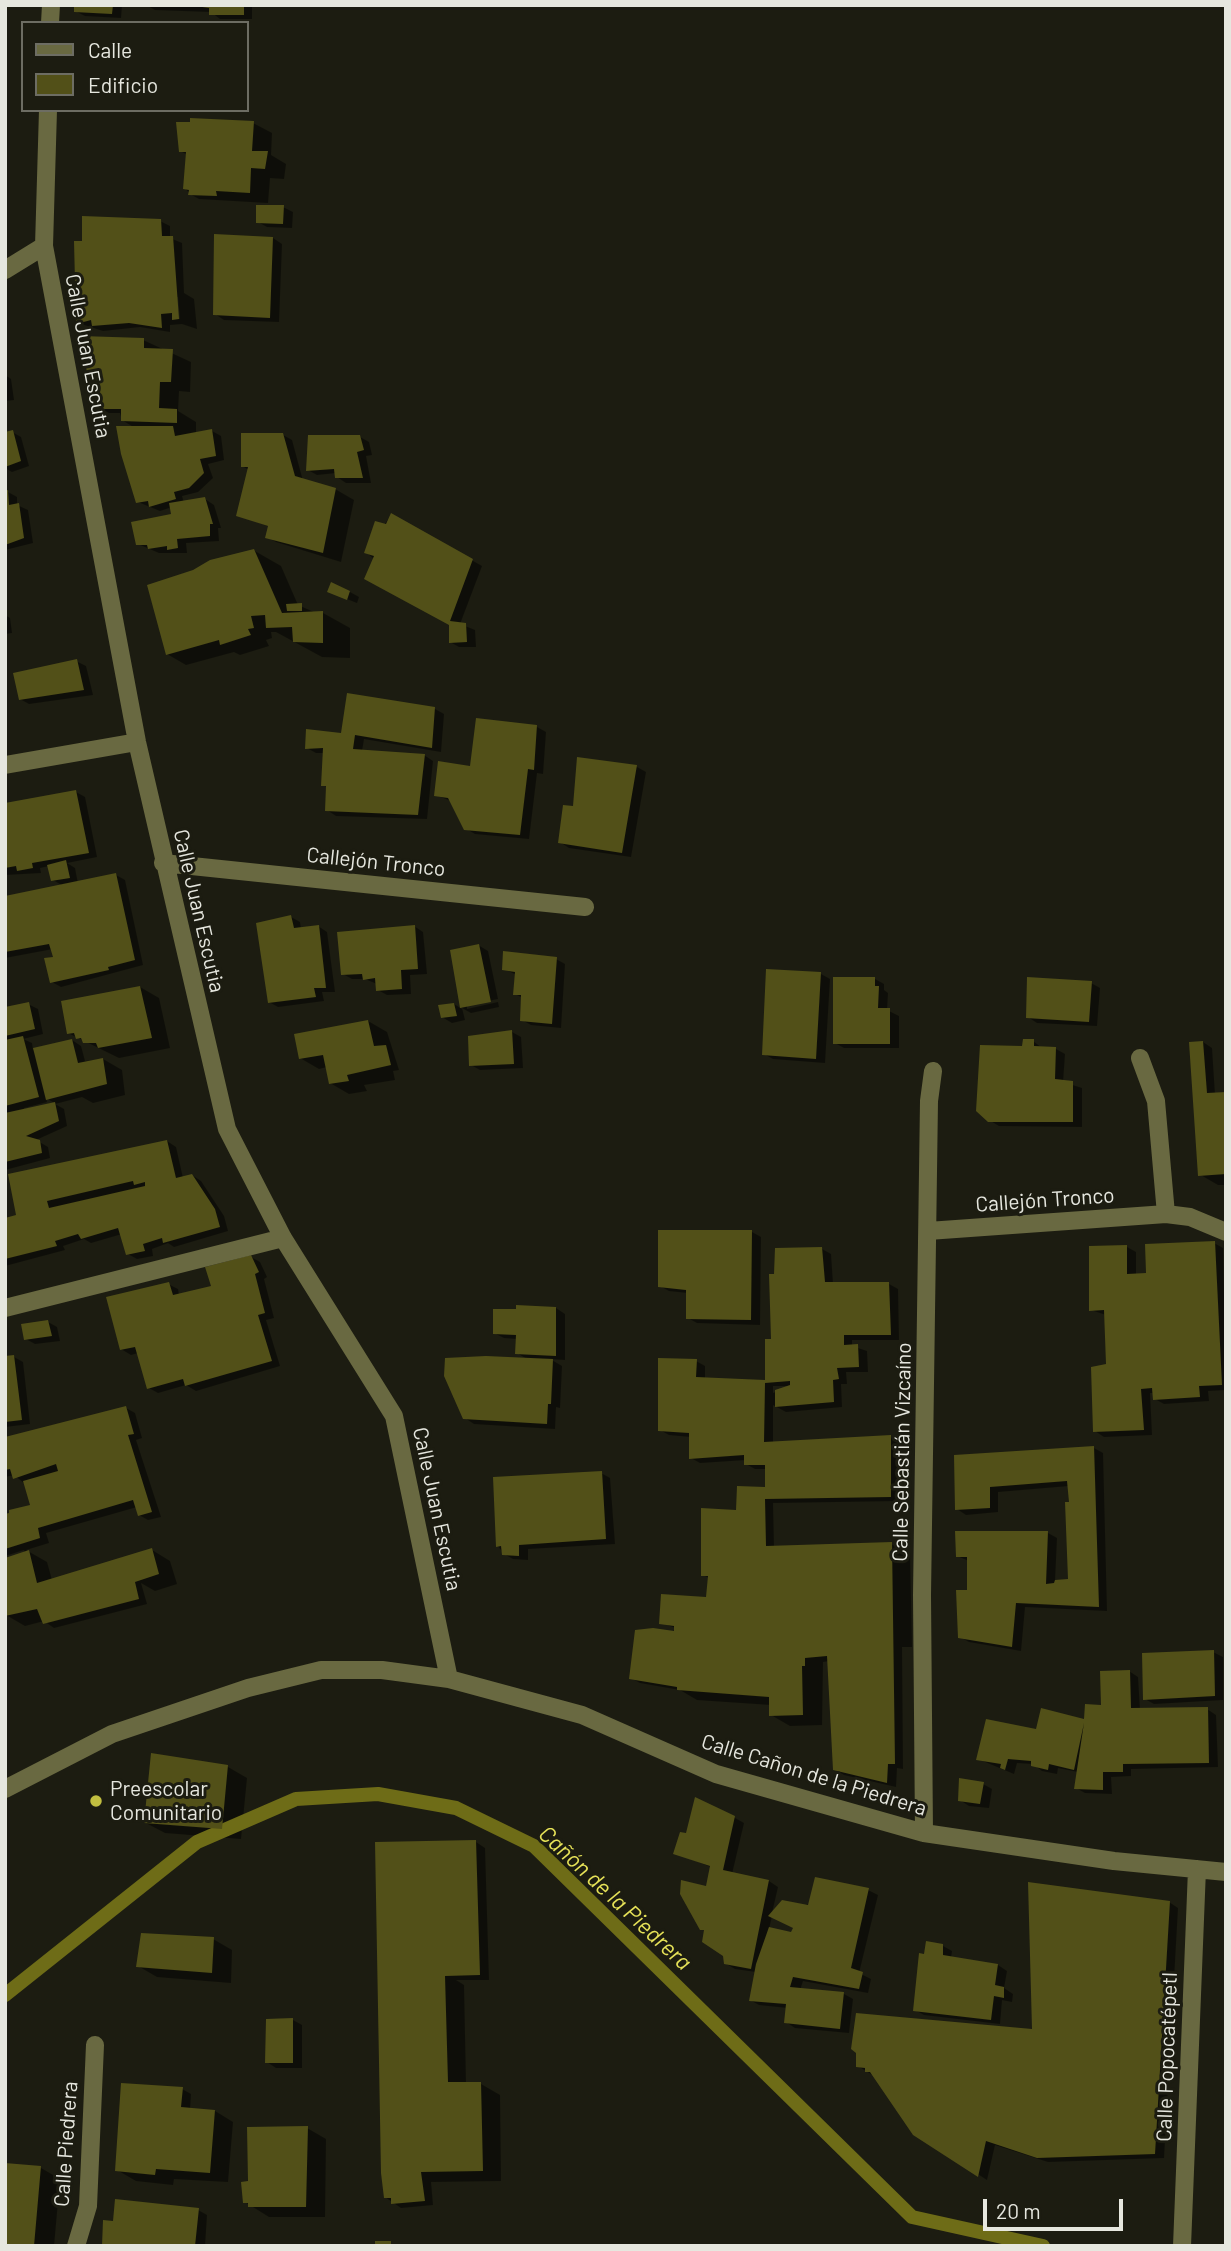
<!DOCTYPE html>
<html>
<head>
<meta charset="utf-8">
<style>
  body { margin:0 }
  #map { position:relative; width:1231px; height:2251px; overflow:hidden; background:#1c1c11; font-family:Barlow,sans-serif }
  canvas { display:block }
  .frame { position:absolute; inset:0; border:7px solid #e6e7df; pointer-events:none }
  .legend { position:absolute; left:21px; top:21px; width:228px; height:91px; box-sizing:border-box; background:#1c1c11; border:2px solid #6d6d63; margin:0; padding:9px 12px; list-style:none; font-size:21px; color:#e6e7df }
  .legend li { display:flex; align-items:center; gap:14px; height:35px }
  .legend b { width:35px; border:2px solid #6d6d63 }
  .scale { position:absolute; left:983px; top:2199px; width:140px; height:32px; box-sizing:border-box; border:4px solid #e6e7df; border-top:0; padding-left:9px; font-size:21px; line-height:24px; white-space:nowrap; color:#e6e7df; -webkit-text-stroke:5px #1c1c11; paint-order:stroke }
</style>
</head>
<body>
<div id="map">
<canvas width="1231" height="2251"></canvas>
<div class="frame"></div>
<ul class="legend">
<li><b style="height:9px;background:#696941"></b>Calle</li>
<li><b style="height:19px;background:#525018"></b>Edificio</li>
</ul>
<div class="scale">20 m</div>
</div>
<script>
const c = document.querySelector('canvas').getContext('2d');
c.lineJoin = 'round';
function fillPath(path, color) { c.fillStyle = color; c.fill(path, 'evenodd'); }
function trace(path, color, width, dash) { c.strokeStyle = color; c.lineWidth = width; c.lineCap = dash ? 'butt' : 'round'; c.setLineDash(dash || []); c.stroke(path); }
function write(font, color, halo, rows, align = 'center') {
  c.font = font + ' Barlow,sans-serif'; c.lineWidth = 6; c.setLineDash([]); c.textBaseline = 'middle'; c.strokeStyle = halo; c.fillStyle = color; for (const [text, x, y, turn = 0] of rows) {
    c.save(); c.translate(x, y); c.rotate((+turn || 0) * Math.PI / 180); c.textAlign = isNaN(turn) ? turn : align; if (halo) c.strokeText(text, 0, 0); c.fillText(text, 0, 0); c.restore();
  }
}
const shadow = new Path2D(`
  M75,5H122L121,18L85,16L75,11Z
  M146,5H252V19H220L211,12L155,10Z
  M253,123L272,133L271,155L286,164L284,179L270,178L268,203L199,199L190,194L185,188L188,155L180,151Z
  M283,207L293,212L292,228L267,227L258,222Z
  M160,221L170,226V238L182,243L184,293L194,299L197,329L182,324L170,325V332L140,327L103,331L78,323ZM175,297H178L180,319H177Z
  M273,238L282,244L279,322L224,320L215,314Z
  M143,340L191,362L190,392L179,391L178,411L196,422V434L212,431L221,436L224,460L208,464L213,478L198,492L182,496L184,503L205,499L214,505L221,528H218L219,541L186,543L187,553H159L138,544L173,515L172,507L160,511L138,502L135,428L122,420L120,413H109L100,408L99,383L91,378Z
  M5,375L11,379L14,400L5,401Z
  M12,432L21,437L29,466L12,472L5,468V434Z
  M283,435L292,440L303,481L335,489L354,500L341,562L276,542L267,537L270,527L238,515L249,470L242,466Z
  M360,437L369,442L372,455L366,456L371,483H346L337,477L336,473L317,475L308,470Z
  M8,492L17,497V505L28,510L33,543L5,550Z
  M391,515L482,566L460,624L475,630L476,647H459L450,642V624L366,552Z
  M253,550L281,566L298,605L316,613H323L350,628V658L322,657L276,632H271L272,638L266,640L269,646L240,655L234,652L186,665L167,654Z
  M329,592H350L359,597L357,603Z
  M5,615L10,618L12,633L5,634Z
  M76,661L86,666L93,695L29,704L20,699Z
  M435,709L444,714L441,752L364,739L362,751L424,755L433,761L427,819L336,816L327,810V787L323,785L325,753H316L307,748Z
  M537,727L546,732L543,774L537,773L529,839L475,834L465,828L451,801L436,795Z
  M637,767L646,772L631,857L569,848L560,842L575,808Z
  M76,792L85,797L97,857L67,863L75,868L78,884L116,875L125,880L143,965L61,987L52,982L56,958L53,949L5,958V897L65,887L53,880L49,866L40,868L41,873L5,875V805Z
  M291,917L300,922L301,929L318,926L327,932L335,992H322L324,1001L278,1007L269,1002Z
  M414,926L423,932L427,974L410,975L411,994L387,995L378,990L377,984L365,979H352L343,974Z
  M478,945L488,951L498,999L467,1005V1009L498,1002L499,1007L471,1013L462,1008L465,1020L452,1023L442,1017L454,1004L462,1009L452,951Z
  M556,959L565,964L561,1028L531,1025L522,1020L523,998L515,994L517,975L504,969Z
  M821,974L830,979L825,1063L773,1059L764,1054Z
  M875,979L884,984V990L888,993L887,1010L899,1016V1048H844L835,1043Z
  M1091,983L1100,988L1097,1026L1037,1023L1028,1017Z
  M140,987L159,998L170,1048L119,1058L68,1033Z
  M28,1004L38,1009L43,1034L23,1039L32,1043L33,1050L72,1040L81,1046L85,1061L103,1059L122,1070L125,1095L93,1103L82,1097L55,1104L64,1109L67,1126L36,1140L48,1147L50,1158L5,1170V1009ZM46,1098L56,1104L25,1111L24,1108L47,1102Z
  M368,1021L387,1032L399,1070L393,1071L395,1080L364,1085L367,1091L349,1094L330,1083L327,1067L319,1069L300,1058Z
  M512,1032L521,1037L523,1068L480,1070L471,1065Z
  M1033,1041L1042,1048L1056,1049L1065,1054L1063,1082L1082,1088V1127L999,1126L989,1120L1024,1048Z
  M1203,1042L1212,1048L1215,1095L1226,1094V1185H1218L1199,1174Z
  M167,1141L176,1147L183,1178L192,1175L201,1181L224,1216L228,1231L174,1247L168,1243L152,1249L153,1256L137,1259L128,1254L122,1234L91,1243L84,1239L63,1246L65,1250L5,1266V1220L18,1217L10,1176Z
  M752,1232L761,1237L760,1325L697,1323L688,1318V1293L669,1291L660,1286Z
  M1214,1243L1223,1248L1226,1390L1208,1391L1209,1401L1164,1404L1155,1399L1154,1393H1150L1152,1435L1104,1437L1095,1431L1107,1366L1106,1315L1091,1310L1127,1247L1136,1252V1275H1148Z
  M822,1249L831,1254L833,1284H889L898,1289L899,1340H852V1346L867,1351L868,1372H846L847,1384H841L842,1407L786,1412L773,1405V1443L890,1437L899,1442V1501L773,1503L774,1548L891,1544L910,1554L912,1647H902L903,1769L897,1768L896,1787L844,1775L834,1769L829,1661L823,1662L822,1725L790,1726L771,1715V1705L697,1700L680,1690L640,1683L631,1678L676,1628L661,1623L708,1599L709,1578L703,1575L738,1511L766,1488V1469H755L746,1464V1460L700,1463L691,1458V1437L669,1435L660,1430L696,1361L705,1366V1379L766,1382L773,1340ZM773,1386H792L773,1393Z
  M251,1257L260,1262L267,1277L264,1279L274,1318L266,1320L280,1366L196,1391L186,1385L158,1393L149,1388L138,1353L131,1355L121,1349L168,1284L178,1289L179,1295L213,1287Z
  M556,1308L565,1314V1360L550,1359L562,1366L560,1408L556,1407L555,1429L474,1424L465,1418L527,1359L517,1353V1339L504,1338L494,1333Z
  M48,1322L57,1327L60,1341L35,1344L26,1339Z
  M14,1357L23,1362L30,1424L5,1427V1358Z
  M126,1408L135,1413L142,1438L136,1440L161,1517L148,1520L139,1515L137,1507L46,1533L49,1543L26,1550L47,1562L52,1580L152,1550L170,1561L177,1584L155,1591L141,1583L147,1604L54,1628L44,1621L25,1626L6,1615L25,1553L24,1550L5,1556V1516L33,1506L24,1483L14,1475L5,1477V1439Z
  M1094,1448L1103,1453L1107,1611L1025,1607L1021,1651L969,1642L960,1637L968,1592L969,1561L957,1556V1532L1048,1533L1057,1538L1055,1581H1070V1504L1069,1486L998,1492V1512L966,1515L957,1509L956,1457Z
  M601,1473L610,1478L615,1544L528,1549V1560L513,1559L504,1554L498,1546Z
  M1213,1652L1223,1657V1700L1154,1704L1145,1699Z
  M1129,1671L1138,1677L1140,1710L1207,1709L1216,1715L1218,1767L1131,1769V1776L1111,1777L1112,1794L1085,1793L1076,1788L1078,1772L1058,1768L1057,1774L1042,1771L1033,1764L1017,1763L1014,1774L978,1759L1037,1731L1086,1721L1103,1707Z
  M228,1767L247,1778L241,1839L165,1833L146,1823Z
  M983,1784L992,1789L989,1808L969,1806L960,1800Z
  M735,1818L744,1823L732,1874L769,1881L778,1887L772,1913L868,1890L878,1895L859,1973L871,1979L868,1993L803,1981L800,1990L844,1994L853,1999L849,2033L795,2028L786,2022L788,2008L759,2005L750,2000L756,1972L735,1969L725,1963L707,1888L711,1867L675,1853L687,1835ZM772,1916L794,1928L792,1934L769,1929Z
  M476,1842L485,1848L489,1980H456L464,1985L466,2084H481L500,2095L501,2181L431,2182L433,2205L401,2208L385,2197Z
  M1169,1902L1178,1908L1164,2158L1048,2162L995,2145L987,2180L914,2133L874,2076L858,2066L1034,2030Z
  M213,1939L232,1950L231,1983L157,1977L138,1966Z
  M943,1946L952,1951L951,1958L998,1965L1007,1971L1004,1988L1013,1994L1012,2002L1002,2000L1000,2024L924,2015L915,2010L926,1956Z
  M293,2020L302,2025V2068H276L267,2062Z
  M182,2089L191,2094L190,2110L215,2111L233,2122L228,2182L174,2179L173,2185L136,2181L117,2170Z
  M307,2128L326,2139L325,2217H269L245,2202L249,2183Z
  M41,2168L60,2179L54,2246H5Z
  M198,2210L207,2215L205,2246H104L115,2223Z`);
const stream = new Path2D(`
  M5,1995L197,1842L296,1799L378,1794L456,1808L534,1846L912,2217L1043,2246`);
const building = new Path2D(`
  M74,5H113L112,14L74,12Z
  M189,5H244V15H209V8Z
  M190,118L254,121L252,151H268L265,169L251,168L250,193L216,191L217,196L188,195L189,190L183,189L186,152H179L176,122H190Z
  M256,205H284L283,224L256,223Z
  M82,216L161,219L162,236H173L179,319L172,320V313L161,314L162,328L129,323L92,326L91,320L76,324L74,241H82Z
  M214,234L273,237L270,318L213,315Z
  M81,336L144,338V348L173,349L171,382H160L159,408L177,409V423L121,421V409H98V381L88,379Z
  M116,426H173L175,436L212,429L216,456L200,459L204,473L189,488L174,492L176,499L149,507L148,501L136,503L121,454Z
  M13,430L21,461L5,467V432Z
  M241,433H283L295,476L336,488L323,553L265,538L268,526L236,516L248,467H241Z
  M308,435H360L364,450L357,452L363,478H335L334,469L306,471Z
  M8,490L9,505L19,503L24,538L5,545V491Z
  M205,497L213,524H210V536L177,539L178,548L167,550V546L148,549L147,545H136L131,522L171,514L169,503Z
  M391,513L473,559L450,621L466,623L467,642L449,643V625L364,579L374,556L364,553L375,521L386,524Z
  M254,549L282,613L323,611V643L293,642L292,627L266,628L265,615L251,616L254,628L248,629L251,635L220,645L219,640L166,655L147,585L193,570L210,560Z
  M331,582L350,591L347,600L327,592Z
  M302,603V611H287L286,604Z
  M77,659L84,690L19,700L13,673Z
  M347,693L435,707L432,748L355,735L353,749L425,754L418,815L325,811L326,786H321L323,748L305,749L306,729L341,733Z
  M476,718L537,725L534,770L528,769L520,835L464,830L448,798L434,796L438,761L470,766Z
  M577,757L637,765L622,853L558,843L563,805L573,806Z
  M76,790L89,853L32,863L33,868L17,871L16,866L5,868V803Z
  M66,860L70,878L51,881L47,865Z
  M116,873L135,960L108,967L109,970L50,983L44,958L53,957L49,944L5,952V896Z
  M291,915L294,928L319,925L326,988H314L316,997L268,1003L256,923Z
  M415,925L418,969L401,970L402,989L376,991L375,978L363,980L362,974L341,975L337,932Z
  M479,944L491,1002L460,1008L450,950Z
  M503,951L557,957L552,1024L520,1021L521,995H513L515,972L502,970Z
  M766,969L821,972L816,1059L762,1055Z
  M833,977H875V986H879L878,1008H890V1044H833Z
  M1027,977L1092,981L1089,1022L1026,1018Z
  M140,986L152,1038L98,1048L96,1043H83L81,1038L76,1039L74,1033L67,1034L61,1001Z
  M29,1002L35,1029L5,1036V1007Z
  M454,1003L457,1016L441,1018L438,1005Z
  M368,1020L374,1046L386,1045L391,1065L347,1075L349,1081L329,1084L323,1055L299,1059L294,1034Z
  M512,1030L514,1064L469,1066L468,1036Z
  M23,1036L39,1097L5,1106V1040Z
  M72,1039L78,1063L103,1058L107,1084L46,1100L33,1048Z
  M1023,1039H1034V1046L1056,1047L1055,1079L1073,1081V1122H988L976,1111L980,1045L1022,1046Z
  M1203,1041L1207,1093L1226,1092V1174L1198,1176L1189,1042Z
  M55,1102L59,1121L26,1136L40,1140L42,1153L5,1162V1113Z
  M167,1140L176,1178L192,1174L215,1209L220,1227L163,1243L162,1238L143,1244L145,1251L126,1255L118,1228L81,1239L78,1234L55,1241L57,1246L5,1259V1218L16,1215L8,1174ZM133,1181L134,1185L145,1182V1186L49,1208L47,1201Z
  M658,1230H752L751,1320L686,1319V1290L658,1287Z
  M1215,1241L1222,1385L1199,1386L1200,1397L1153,1400L1152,1388L1141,1389L1144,1430L1093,1432L1091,1367L1106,1364L1104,1310L1089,1311V1246L1127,1245V1274L1146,1273L1145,1244Z
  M822,1247L825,1282H889L891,1335H844V1345L858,1344L859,1367L837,1368L839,1379L833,1380L834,1402L775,1407V1390L790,1385V1381L765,1383L764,1442L891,1435V1497L765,1499L766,1546L892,1542L895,1764H888L887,1783L833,1770L827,1656L805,1658V1666H802L803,1715L769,1716V1697L677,1690V1687L629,1679L635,1630L653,1628L674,1631V1626L659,1624L661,1594L706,1597L708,1576H701V1508L736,1510L737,1486L765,1487V1465H744V1455L689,1459V1433L658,1431V1358L697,1359L696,1377L765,1380V1339H771L769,1274H774L775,1248Z
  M251,1255L259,1272L255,1274L265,1313L258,1315L272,1361L185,1386L183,1379L147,1389L135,1347L120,1350L106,1297L169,1282L173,1295L211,1286L205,1267Z
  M516,1305L556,1307V1356L515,1354L516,1335L493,1334V1309H516Z
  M48,1320L52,1336L24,1340L21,1324Z
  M14,1355L22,1420L5,1422V1356Z
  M486,1356L553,1359L551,1404H548L547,1424L463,1419L444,1376L445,1358Z
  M126,1406L134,1434L128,1435L152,1512L138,1516L133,1500L38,1528L40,1538L5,1549V1514L9,1513V1510L30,1505L23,1481L58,1471L56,1464L13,1479L10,1469L5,1470V1437Z
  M1094,1446L1099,1607L1016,1603L1012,1647L958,1638L956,1590H967V1557H956L955,1531H1048L1046,1584L1054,1583L1055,1580L1068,1579L1065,1502H1069L1067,1481L990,1487V1508L955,1510L954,1455Z
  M602,1471L606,1539L519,1545V1556L502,1555L501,1546L496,1547L493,1477Z
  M152,1548L159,1574L135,1582L139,1599L43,1624L37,1609L5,1616V1558L29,1550L37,1583Z
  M1214,1650L1215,1696L1143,1700L1142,1653Z
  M1130,1670L1131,1708L1208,1707L1209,1763L1123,1764V1772H1103V1790L1074,1789L1084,1723L1074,1770L1049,1764L1048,1770L1031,1766V1761L1008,1759L1005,1770L1000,1768L1001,1764L976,1760L986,1719L1036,1729L1041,1708L1084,1719L1085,1704L1101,1705L1100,1671Z
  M151,1753L228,1765L222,1829L144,1823Z
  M959,1778L984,1782L980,1804L958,1801Z
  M695,1797L735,1816L723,1870L769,1880L751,1969L724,1964L723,1956L702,1942L704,1930H700L680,1894L681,1880L706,1886L710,1866L673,1854L680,1832L686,1833Z
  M476,1840L480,1975L445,1976L448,2082H481L483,2171L421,2172L425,2201L391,2204V2198H384L381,2173L375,1842Z
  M815,1877L869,1888L851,1968L863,1972L859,1989L793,1977L790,1987L844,1992L840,2029L784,2023L786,2004L749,2001L756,1964L769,1927L791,1932L793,1928L768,1916L782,1900L808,1905Z
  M1028,1882L1170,1901L1155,2154L1037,2158L986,2141L978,2177L913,2135L870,2072H865V2068L856,2067V2053L851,2049L856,2013L1032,2029Z
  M141,1933L214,1937L212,1973L136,1967Z
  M926,1941L943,1944V1955L998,1964L995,1985L1004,1987V1998L994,1996L991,2020L913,2011L919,1953L924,1954Z
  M293,2018V2063H265L266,2019Z
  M121,2083L183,2087L181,2107L215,2110L210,2173L156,2169L155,2175L115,2171Z
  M308,2126L306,2207H248V2203H243L241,2182L248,2181L247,2127Z
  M5,2163L41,2166L34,2246H5Z
  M115,2199L199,2208L195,2246H102L103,2220L113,2221Z
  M375,2241H391V2246H375Z`);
const minor = new Path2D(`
  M50,23L51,5
  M48,110L44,246L137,742L227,1129L283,1238L394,1416L449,1679
  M5,270L44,246
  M5,765L137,742
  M163,863L585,907
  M1140,1058L1156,1101L1166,1214
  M928,1231L1166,1214L1190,1217L1226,1232
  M5,1308L283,1238
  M5,1789L112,1734L248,1688L321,1670H382L449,1679L582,1715L716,1774L924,1833L1114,1861L1226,1872
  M924,1833L922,1595L929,1101L933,1071
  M76,2246L88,2206L95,2045
  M1182,2246L1197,1869`);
const markers = [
  [96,1801,7,"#c1be40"]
];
const streetNames = [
  ["Calle Juan Escutia",88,356,79],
  ["Callejón Tronco",376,862,6],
  ["Calle Juan Escutia",199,911,77],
  ["Callejón Tronco",1045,1200,-4],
  ["Calle Sebastián Vizcaíno",902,1452,-89],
  ["Calle Juan Escutia",437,1509,78],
  ["Calle Cañon de la Piedrera",814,1775,17],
  ["Calle Popocatépetl",1167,2057,-88],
  ["Calle Piedrera",66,2144,-86]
];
const poiNames = [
  ["Preescolar",110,1789],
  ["Comunitario",110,1813]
];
const waterNames = [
  ["Cañón de la Piedrera",615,1898,43]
];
fillPath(shadow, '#0007');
trace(stream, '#6e6c17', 14);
fillPath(building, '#525018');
trace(minor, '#696941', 18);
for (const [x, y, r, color] of markers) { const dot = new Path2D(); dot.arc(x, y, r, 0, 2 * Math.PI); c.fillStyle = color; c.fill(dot); trace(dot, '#1c1c11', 2.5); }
write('21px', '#e6e7df', '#1c1c11', streetNames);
write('21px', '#e6e7df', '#1c1c11', poiNames, 'left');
write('italic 23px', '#e6e258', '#1c1c11', waterNames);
</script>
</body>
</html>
